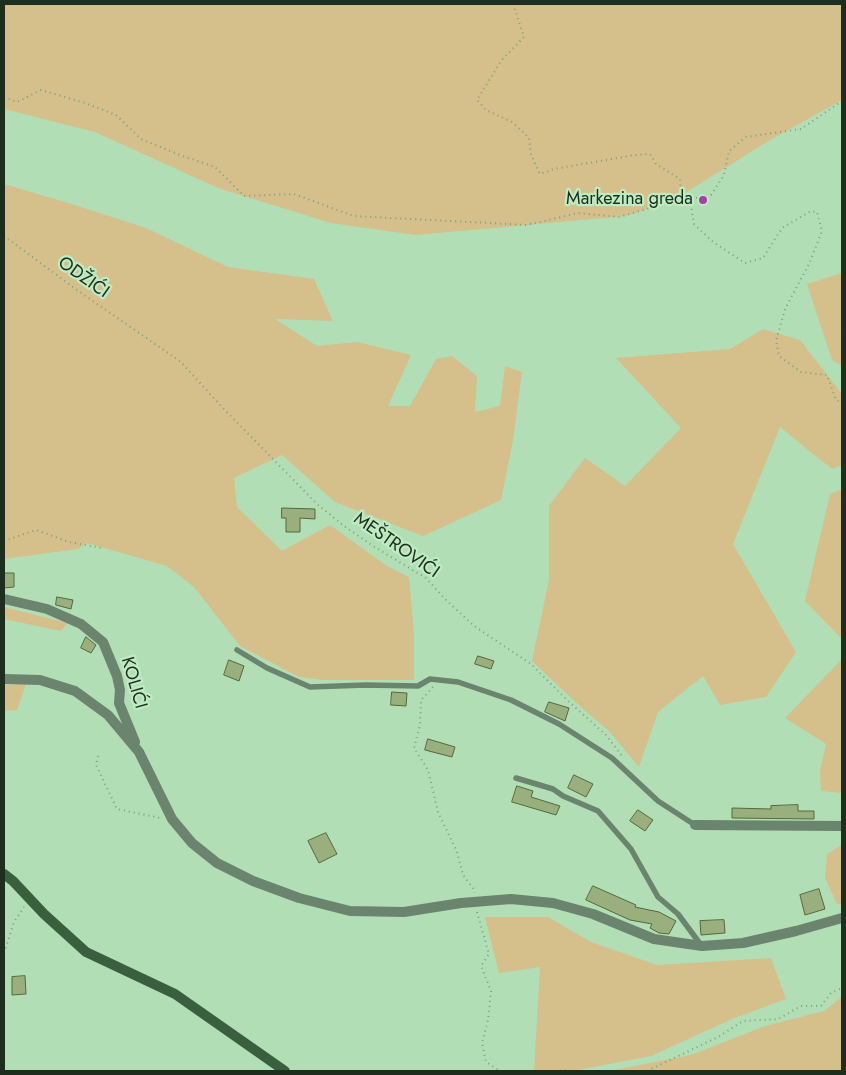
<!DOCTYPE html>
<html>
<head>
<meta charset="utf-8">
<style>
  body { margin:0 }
  #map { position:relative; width:846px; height:1075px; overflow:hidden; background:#b2deb6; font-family:Jost,sans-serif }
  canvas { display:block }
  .frame { position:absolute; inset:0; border:5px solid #1d2e1e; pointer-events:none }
</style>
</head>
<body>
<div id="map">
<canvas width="846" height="1075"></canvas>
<div class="frame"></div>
</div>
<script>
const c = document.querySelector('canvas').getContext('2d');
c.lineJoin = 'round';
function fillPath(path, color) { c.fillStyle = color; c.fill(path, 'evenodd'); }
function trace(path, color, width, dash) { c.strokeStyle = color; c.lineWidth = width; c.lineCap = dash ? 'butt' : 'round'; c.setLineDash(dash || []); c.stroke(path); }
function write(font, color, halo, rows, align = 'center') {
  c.font = font + ' Jost,sans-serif'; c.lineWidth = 4.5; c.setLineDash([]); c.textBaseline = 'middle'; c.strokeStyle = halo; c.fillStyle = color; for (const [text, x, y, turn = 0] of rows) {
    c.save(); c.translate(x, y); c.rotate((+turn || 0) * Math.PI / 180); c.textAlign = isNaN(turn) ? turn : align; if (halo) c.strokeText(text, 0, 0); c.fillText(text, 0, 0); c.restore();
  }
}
const green = new Path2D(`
  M4,4H842V100L765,143L674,200L626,216L416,235L331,223L218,188L95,132L4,109Z
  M4,184L75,205L146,228L228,267L314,279L333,321L275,319L317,346L357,342L411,355L388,406H410L436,359L452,356L477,376L475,412L500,406L505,366L522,372L513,440L501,500L423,536L335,502L282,455L234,478L237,507L282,551L330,525L387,566L409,577L414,634V680H322L299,677L240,646L194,587L167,566L87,543L78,549L4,559Z
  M842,273V366L832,360L807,284Z
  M763,329L800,340L842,394V465L832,469L780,427L733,544L796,652L766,697L720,705L703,676L658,712L639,767L609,731L582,708L532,661L549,580V506L585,458L625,486L681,428L616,358L730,349Z
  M842,489V639L805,601L830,494Z
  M4,607L68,623L61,631L4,619Z
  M842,659V793L821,791L820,771L826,744L785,718Z
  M26,684L17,710L4,711V685Z
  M842,845V905L837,904L825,878L827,854Z
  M485,917H548L591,942L657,965L771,958L786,999L732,1019L651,1056L573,1071H534L540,967L499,973Z
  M842,997V1070L841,1071H609L691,1055L765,1026L824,1011Z`);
const building = new Path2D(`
  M282,508L315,509V519L300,518V532H286V518H282Z
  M4,573H14V587L4,588Z
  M57,597L73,600L71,609L56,605Z
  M86,637L96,645L91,653L81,648Z
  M478,656L494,661L491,669L475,664Z
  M229,660L244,666L239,681L224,675Z
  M392,692L407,693L406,706L391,705Z
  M549,702L569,708L565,721L545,712Z
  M428,739L455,747L452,757L425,750Z
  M574,775L593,784L586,797L568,788Z
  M517,786L533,791L531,797L560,806L556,815L512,802Z
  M798,805V811H814V819L732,818V808L771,809V806Z
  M638,810L653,820L645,831L630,821Z
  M326,833L337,854L319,863L308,841Z
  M593,886L636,905L635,907L659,912L676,921L669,934L659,933L650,928L652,924L630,920L586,900Z
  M819,889L825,909L805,915L800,895Z
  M724,920L725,933L701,935L700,921Z
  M25,976L26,994L12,995V977Z`);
const path = new Path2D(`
  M513,4L524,37L501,61L477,100L486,110L512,122L529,138L531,155L540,174L554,169L635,155L650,154L656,164L680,179L682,201
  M4,97L17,102L41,90L85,103L116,115L141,139L180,155L215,167L244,196L294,194L354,216L527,225L578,213L619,217L654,207L711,195L724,175L729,151L746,137L801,129L842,101
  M690,199L694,224L713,242L745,263L763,258L782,228L811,211L817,212L822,231L810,262L785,309L776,341L779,356L801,372L827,375L836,400L842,403
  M4,236L77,290L181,362L221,406L317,504L344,526L373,546L426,578L444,598L474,626L531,664L567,700L606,735L622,756
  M4,541L36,530L69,542L102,548
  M433,687L421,700L420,725L414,748L428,770L438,812L457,852L463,875L473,888L474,893
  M98,756L96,765L117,809L160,818
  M477,912L489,954L481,966L491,991L488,1020L482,1043L486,1062L500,1071
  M4,953L14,922L24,907
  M560,1071L564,1070L570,1071
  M647,1071L718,1037L743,1021L778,1019L801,1006H821L831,993L842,988`);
const lane = new Path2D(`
  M237,650L267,668L310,687L366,685L418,686L430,679L458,682L511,700L559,724L612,758L658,801L695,825
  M516,778L553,789L563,796L598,811L631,849L658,897L678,914L701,945`);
const street = new Path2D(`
  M4,599L47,609L81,624L103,642L117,676L120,690L119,703L135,742
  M4,679L40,680L75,691L108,715L139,752L172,819L192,843L217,863L253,881L299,898L350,911L404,912L461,903L511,899L553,903L593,914L654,939L702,946L743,943L796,931L842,918
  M695,825L842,826`);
const secondary = new Path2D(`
  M4,874L13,881L44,914L86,952L175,994L285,1071`);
const markers = [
  [703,200,5,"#a541a6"]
];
const poiNames = [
  ["Markezina greda",693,200]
];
const streetNames = [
  ["ODŽIĆI",83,278,35],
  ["MEŠTROVIĆI",396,546,35],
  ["KOLIĆI",133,683,74]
];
fillPath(green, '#d5bf8a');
fillPath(building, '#9aaf7e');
trace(building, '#55683a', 1);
trace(path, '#7c9f7f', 2, [1, 4]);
trace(lane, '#6b846d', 5.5);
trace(street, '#6b846d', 10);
trace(secondary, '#3a5f3f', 10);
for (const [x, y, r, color] of markers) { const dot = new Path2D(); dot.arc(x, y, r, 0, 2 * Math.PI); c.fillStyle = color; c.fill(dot); trace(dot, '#bfebc3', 2); }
write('18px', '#1d2e1e', '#bfebc3', poiNames, 'right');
write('18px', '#1d2e1e', '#bfebc3', streetNames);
</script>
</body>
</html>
